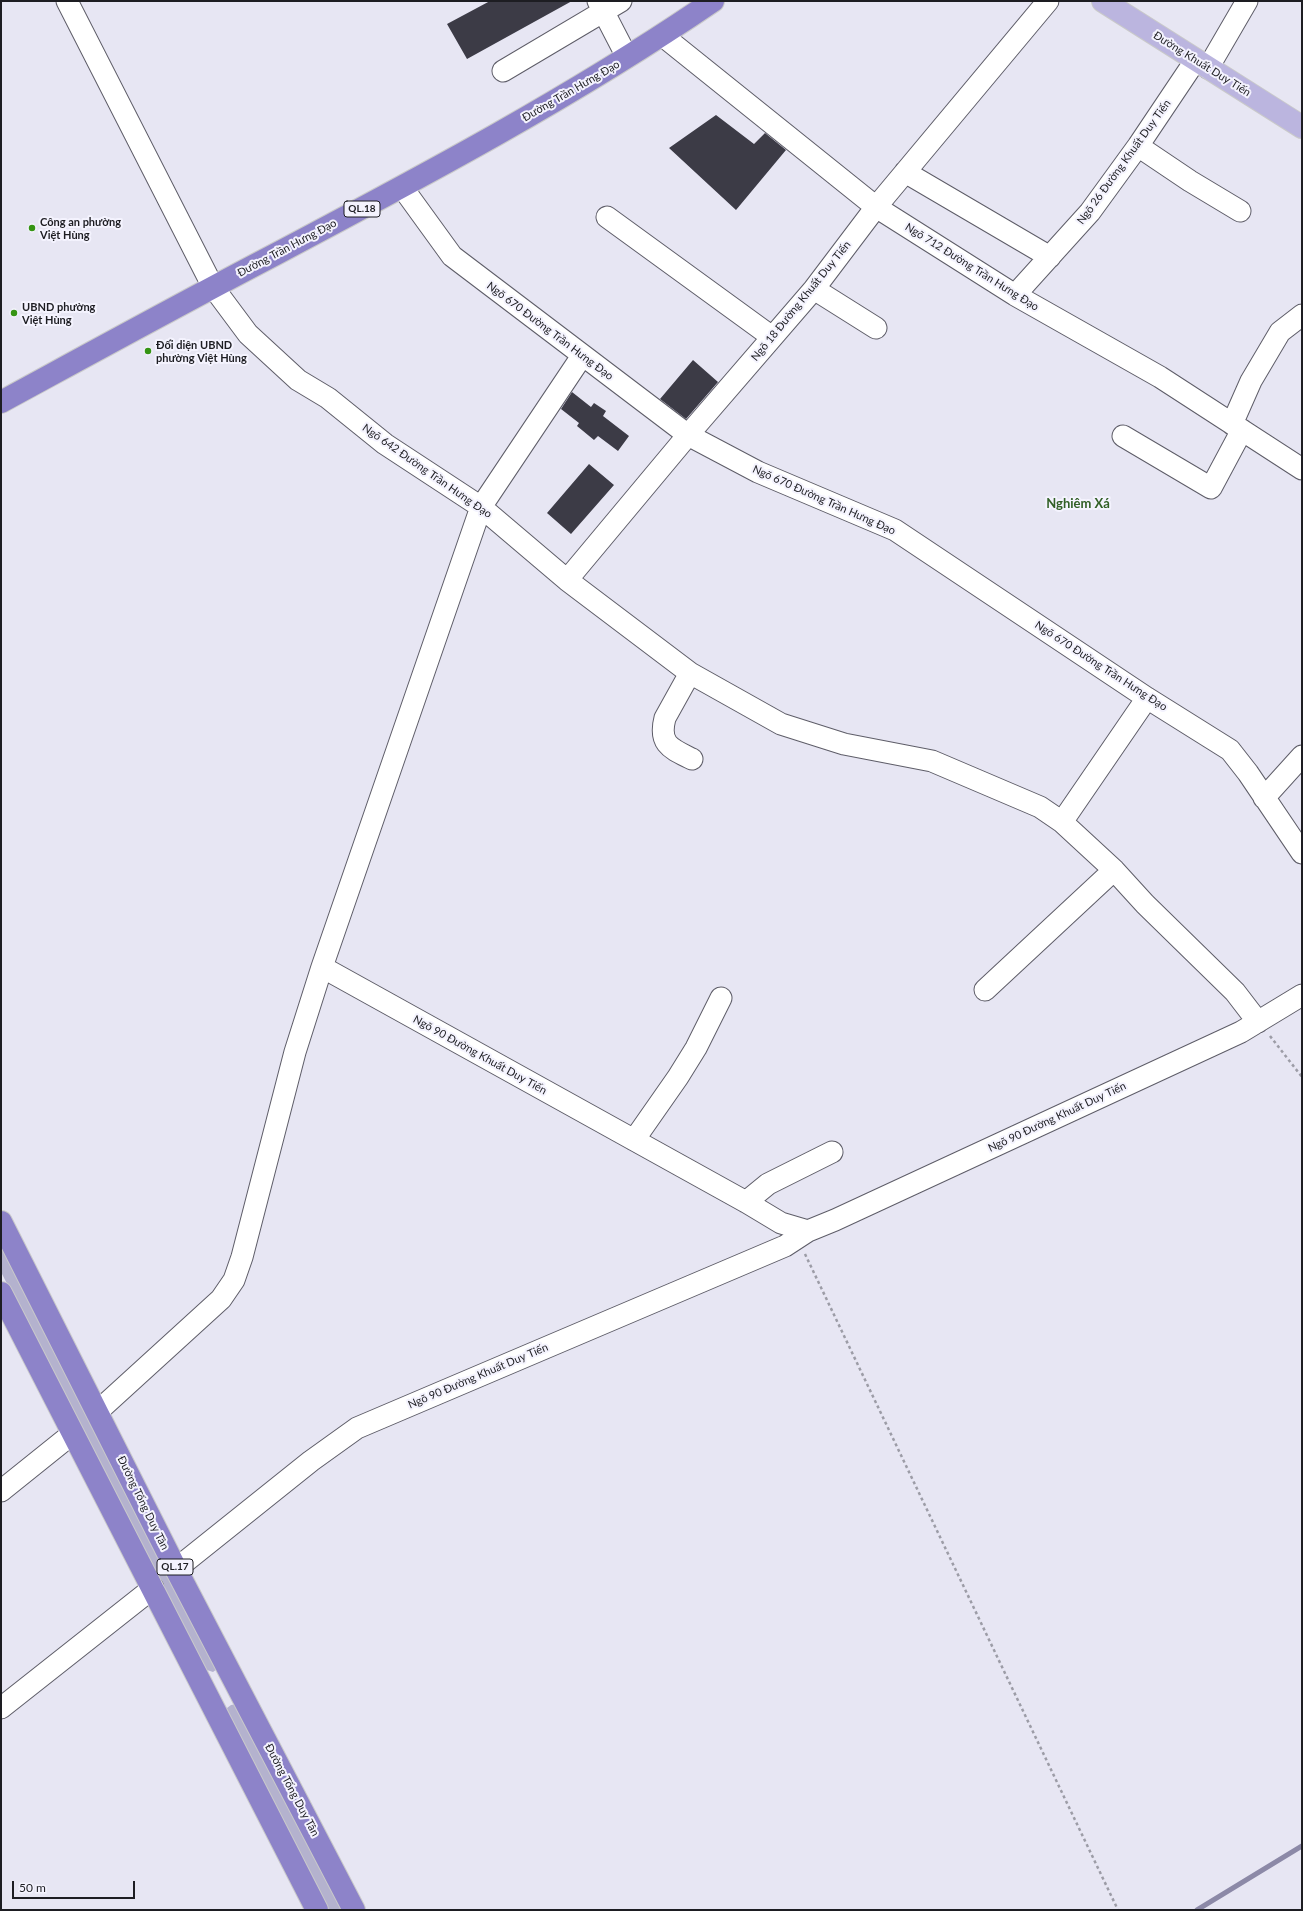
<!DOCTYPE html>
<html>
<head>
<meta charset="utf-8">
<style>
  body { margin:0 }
  #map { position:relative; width:1303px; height:1911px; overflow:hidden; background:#e7e6f3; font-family:Lato,sans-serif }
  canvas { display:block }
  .frame { position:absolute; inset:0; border:2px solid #1d1d22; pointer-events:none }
  .scale { position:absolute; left:12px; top:1881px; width:123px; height:18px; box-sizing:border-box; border:2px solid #1d1d22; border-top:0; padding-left:5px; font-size:12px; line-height:14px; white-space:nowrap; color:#1d1d22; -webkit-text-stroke:3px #f4f3fe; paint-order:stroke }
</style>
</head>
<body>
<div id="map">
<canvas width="1303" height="1911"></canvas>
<div class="frame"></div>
<div class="scale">50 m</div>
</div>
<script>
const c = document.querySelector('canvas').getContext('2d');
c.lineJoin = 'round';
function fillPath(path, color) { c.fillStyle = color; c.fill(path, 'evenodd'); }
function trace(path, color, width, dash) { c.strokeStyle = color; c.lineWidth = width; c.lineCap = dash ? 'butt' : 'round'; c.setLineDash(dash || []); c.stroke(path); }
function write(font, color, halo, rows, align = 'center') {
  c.font = font + ' Lato,sans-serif'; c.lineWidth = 4; c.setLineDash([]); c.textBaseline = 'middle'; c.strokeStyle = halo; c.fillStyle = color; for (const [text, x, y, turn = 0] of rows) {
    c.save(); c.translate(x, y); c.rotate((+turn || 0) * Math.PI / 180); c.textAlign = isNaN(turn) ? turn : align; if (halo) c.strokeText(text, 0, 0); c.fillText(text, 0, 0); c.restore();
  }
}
const green = new Path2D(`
  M1,1240L217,1669L213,1672L207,1670L202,1664L1,1272Z
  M237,1704L345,1910H328L228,1717L227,1708L231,1705Z`);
const stream = new Path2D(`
  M1197,1910L1302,1846`);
const building = new Path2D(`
  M490,1H572L467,59L447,24Z
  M716,115L754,144L765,133L786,150L736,210L669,148Z
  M693,360L718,382L686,419L660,399Z
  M572,392L591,407L594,403L606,411L603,416L629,436L618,451L598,436L594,440L577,426L579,423L561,409Z
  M589,464L614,485L571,534L547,513Z`);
const path = new Path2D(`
  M1270,1036L1302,1077
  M805,1254L1118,1910`);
const minor = new Path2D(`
  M67,1L213,287L248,334L298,380L328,398L385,444L481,507L567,580L690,673L781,724L844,744L932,761L1040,807L1062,822L1114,870L1145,904L1235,992L1258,1022
  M598,1L627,57
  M663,36L876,207L1015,295L1160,377L1302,469
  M1208,68L1247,1
  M503,71L621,1
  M1138,146L1190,181L1240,211
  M905,172L1050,257
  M402,187L452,256L688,435L758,472L895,530L1147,698L1230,750L1248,773L1302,853
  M607,217L772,337
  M814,289L876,328
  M1015,295L1090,212L1138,146L1195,61
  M1232,424L1251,381L1280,332L1302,315
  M1123,436L1211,488L1242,430
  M567,580L688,435L814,289L876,207L1048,1
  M690,673L665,718C658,745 672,749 692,759
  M1264,798L1302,756
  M1062,822L1147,698
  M322,967L746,1202L781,1223L808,1231
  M985,990L1114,870
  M634,1140L678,1077L696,1048L721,998
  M746,1202L768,1184L832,1152
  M97,1412L221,1299L234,1280L242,1257L295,1052L322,967L481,507L582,356
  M1,1491L72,1434
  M176,1569L311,1461L357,1428L785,1246L808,1231L835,1220L1241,1032L1302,995
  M1,1708L153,1588`);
const major = new Path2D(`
  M1103,1L1302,127`);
const highway = new Path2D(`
  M1,402C93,352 184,302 276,254C425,175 574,96 713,1
  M1,1222L176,1569L354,1910
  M1,1293L317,1910`);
const markers = [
  [32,228,4,"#359413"],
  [14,313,4,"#359413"],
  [148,351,4,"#359413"]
];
const shields = [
  [362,209,36],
  [175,1567,36]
];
const shieldNames = [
  ["QL.18",362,209],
  ["QL.17",175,1567]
];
const streetNames = [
  ["Đường Khuất Duy Tiến",1202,64,32],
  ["Đường Trần Hưng Đạo",571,91,-30],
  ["Ngõ 26 Đường Khuất Duy Tiến",1124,162,-54],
  ["Đường Trần Hưng Đạo",287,248,-28],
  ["Ngõ 712 Đường Trần Hưng Đạo",972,267,32],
  ["Ngõ 18 Đường Khuất Duy Tiến",801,301,-51],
  ["Ngõ 670 Đường Trần Hưng Đạo",550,331,37],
  ["Ngõ 642 Đường Trần Hưng Đạo",427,471,35],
  ["Ngõ 670 Đường Trần Hưng Đạo",824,500,24],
  ["Ngõ 670 Đường Trần Hưng Đạo",1101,666,33],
  ["Ngõ 90 Đường Khuất Duy Tiến",480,1055,29],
  ["Ngõ 90 Đường Khuất Duy Tiến",1057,1117,-25],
  ["Ngõ 90 Đường Khuất Duy Tiến",478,1376,-23],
  ["Đường Tống Duy Tân",143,1503,64],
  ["Đường Tống Duy Tân",292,1790,62]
];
const poiNames = [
  ["Công an phường",40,222],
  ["Việt Hùng",40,235],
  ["UBND phường",22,307],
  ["Việt Hùng",22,320],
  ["Đối diện UBND",156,345],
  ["phường Việt Hùng",156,358]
];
const quarterNames = [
  ["Nghiêm Xá",1078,504]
];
fillPath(green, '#b4b2ce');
trace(stream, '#8c89a7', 5);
fillPath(building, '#3c3b46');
trace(minor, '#5e5d68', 23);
trace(major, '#c9c9ca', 24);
trace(highway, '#c9c9ca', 24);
trace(path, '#9c9ca6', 2.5, [3, 3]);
trace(minor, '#fff', 21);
trace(major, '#bbb5df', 22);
trace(highway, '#8d83c9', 22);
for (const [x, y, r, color] of markers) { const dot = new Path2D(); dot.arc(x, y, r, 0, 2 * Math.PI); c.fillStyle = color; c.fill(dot); trace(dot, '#f4f3fe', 1.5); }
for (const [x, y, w] of shields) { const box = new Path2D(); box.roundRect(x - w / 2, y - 8, w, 16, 3); c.fillStyle = '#f4f3fe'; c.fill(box); trace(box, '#1d1d22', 1); }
write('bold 10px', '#1d1d22', null, shieldNames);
write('11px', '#1d1d22', '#f4f3fe', streetNames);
write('bold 11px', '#1d1d22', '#f4f3fe', poiNames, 'left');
write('bold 13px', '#326027', '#f4f3fe', quarterNames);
</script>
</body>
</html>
